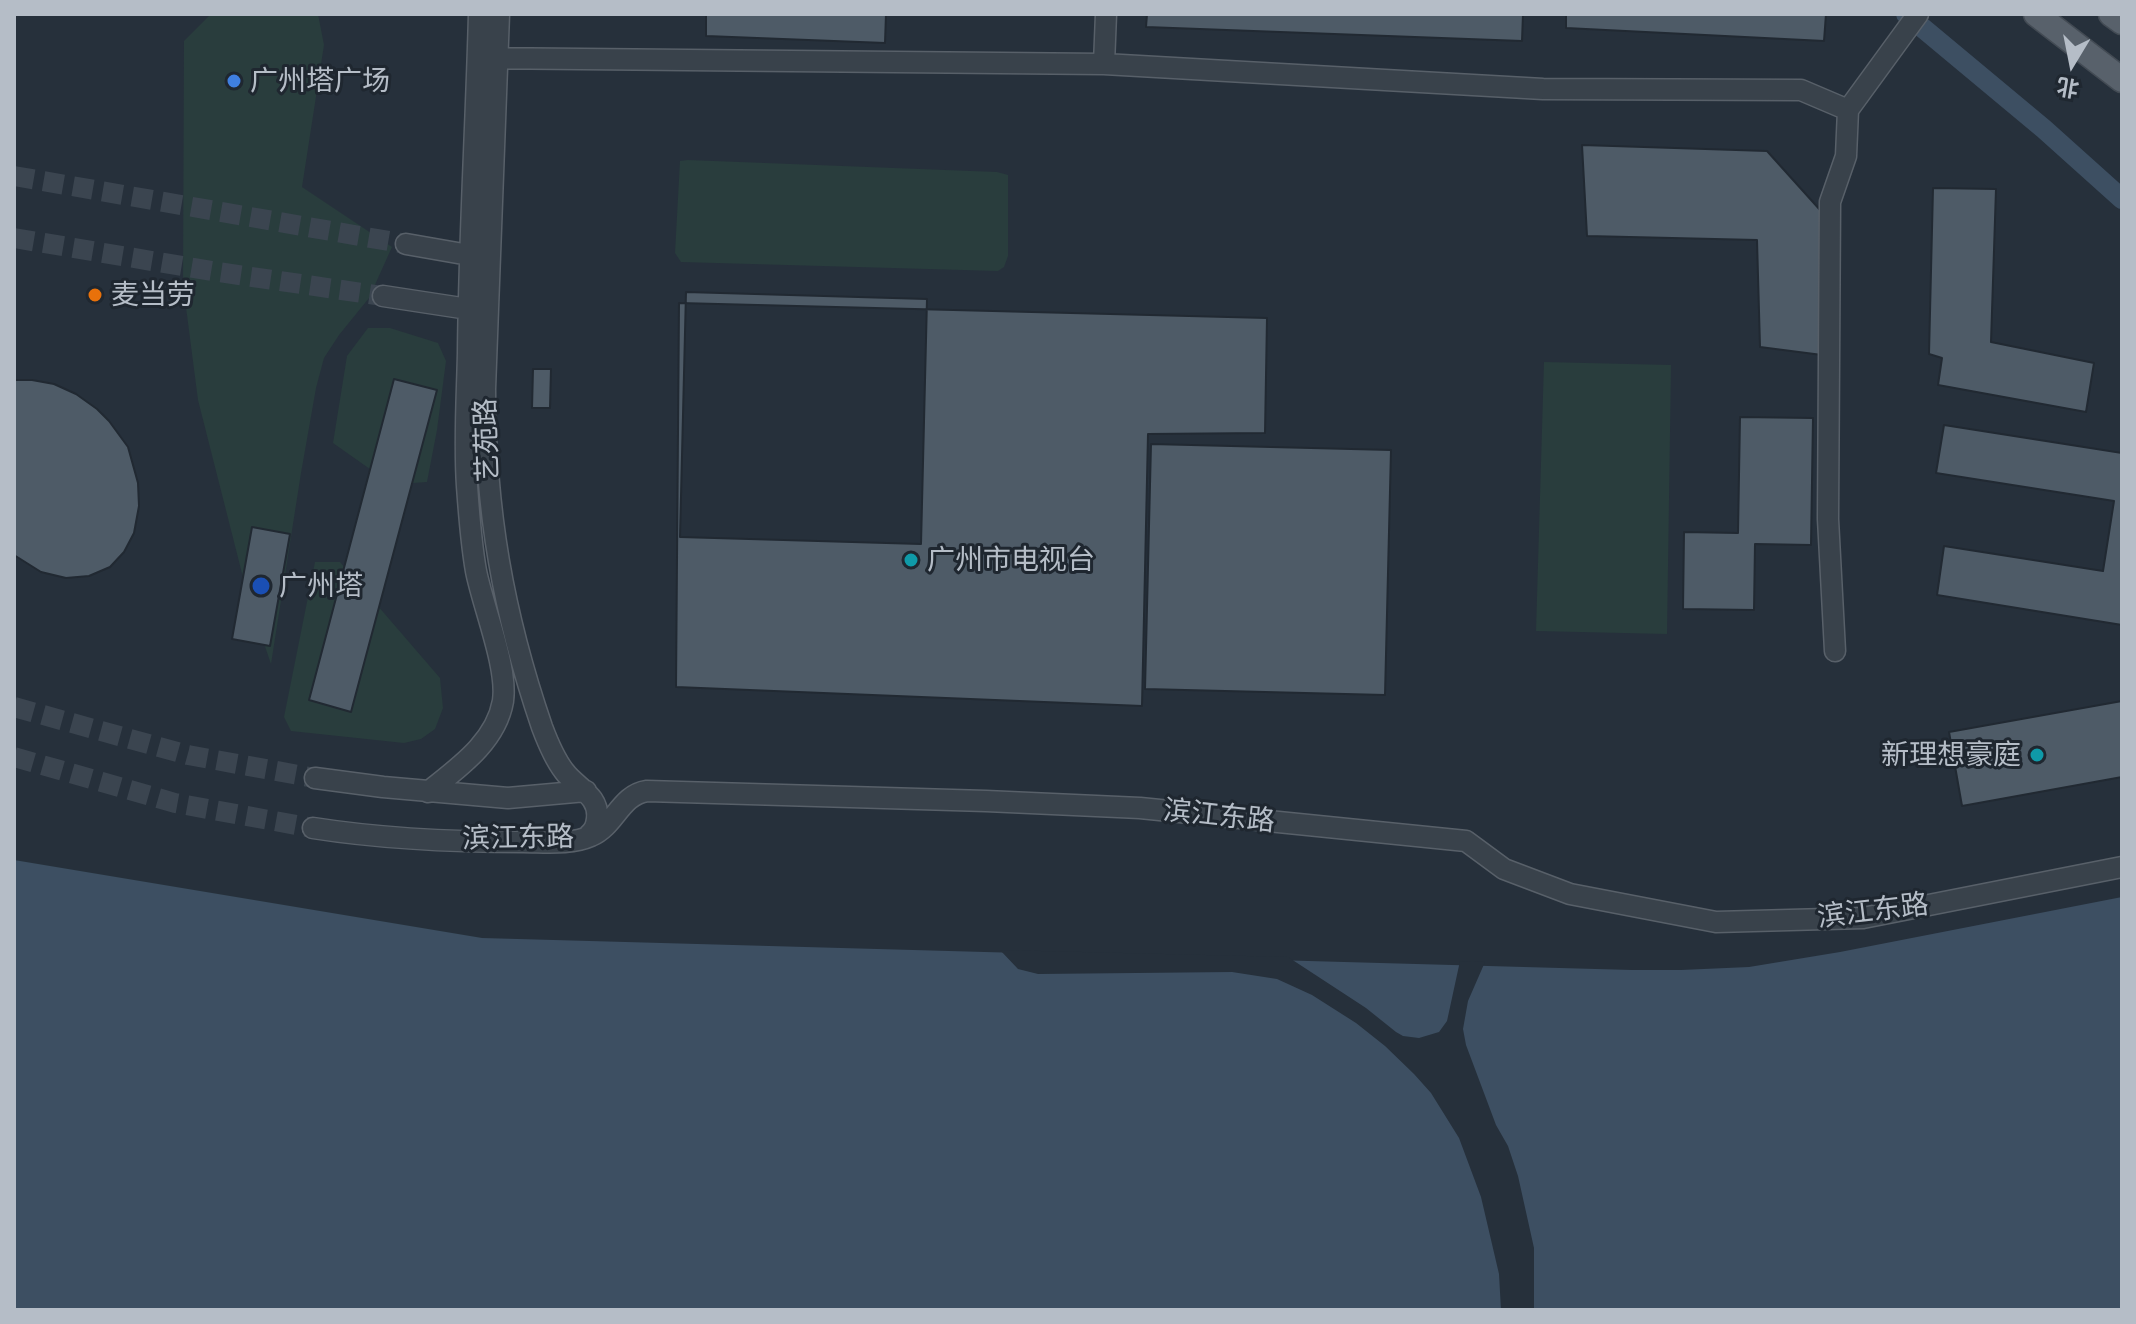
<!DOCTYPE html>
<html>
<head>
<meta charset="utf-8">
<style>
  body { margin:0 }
  #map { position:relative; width:2136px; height:1324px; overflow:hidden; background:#26303b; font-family:"Asap Condensed","Noto Sans SC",sans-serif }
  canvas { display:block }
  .frame { position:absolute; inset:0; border:16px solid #b5bdc7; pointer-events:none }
  .north { position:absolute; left:2032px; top:24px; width:80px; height:80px; -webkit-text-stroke:6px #1f2730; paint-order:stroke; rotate:190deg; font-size:22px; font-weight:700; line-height:32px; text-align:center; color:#b5bdc7 }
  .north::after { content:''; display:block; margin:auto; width:28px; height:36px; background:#b5bdc7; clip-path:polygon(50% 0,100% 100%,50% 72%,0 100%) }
</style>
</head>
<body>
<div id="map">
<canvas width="2136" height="1324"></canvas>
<div class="frame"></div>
<div class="north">北</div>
</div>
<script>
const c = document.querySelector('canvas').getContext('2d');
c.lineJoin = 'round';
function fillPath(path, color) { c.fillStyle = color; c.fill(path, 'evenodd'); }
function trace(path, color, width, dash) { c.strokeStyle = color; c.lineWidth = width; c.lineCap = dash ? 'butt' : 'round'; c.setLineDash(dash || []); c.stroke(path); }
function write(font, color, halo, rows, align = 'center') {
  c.font = font + ' "Asap Condensed","Noto Sans SC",sans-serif'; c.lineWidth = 6; c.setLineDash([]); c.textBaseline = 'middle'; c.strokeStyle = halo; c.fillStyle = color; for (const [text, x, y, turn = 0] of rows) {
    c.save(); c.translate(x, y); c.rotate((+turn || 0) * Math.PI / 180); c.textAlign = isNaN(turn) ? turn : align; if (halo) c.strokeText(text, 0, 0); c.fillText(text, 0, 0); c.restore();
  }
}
const green = new Path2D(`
  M211,14H318L324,45L302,187L392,247L369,298L339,335L324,358L316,388L301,473L271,664L248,597L198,400L183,284L184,41Z
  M688,160L997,172L1008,175V256L1004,267L998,271L681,262L675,253L680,161Z
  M368,328H390L438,343L446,361L437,430L427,482L399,484L377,474L333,443L347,356Z
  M1544,362L1671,365L1667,634L1536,631Z
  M315,562H340L440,678L443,708L435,729L421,739L404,743L291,731L284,717Z`);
const water = new Path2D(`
  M14,860L482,938L1632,970H1681L1749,967L1840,952L2122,897V1310H14Z`);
const pier = new Path2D(`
  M1000,950L1288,957L1366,1008L1396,1032L1403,1036L1419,1038L1439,1032L1447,1021L1460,961L1485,962L1468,1001L1463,1029L1466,1045L1496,1125L1508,1146L1518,1176L1534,1248V1310H1501L1499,1274L1481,1197L1459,1138L1431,1093L1414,1074L1385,1046L1356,1023L1312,995L1277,979L1232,972L1038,974L1018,969Z`);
const canal = new Path2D(`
  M1906,14L2044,129L2122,199`);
const building = new Path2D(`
  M706,14H886L885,43L706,36Z
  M1147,14H1523L1522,41L1146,27Z
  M1566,14H1826L1824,41L1566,28Z
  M1582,145L1767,151L1821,211L1822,355L1760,347L1757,240L1587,236Z
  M1933,188L1996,189L1991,342L2094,363L2086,412L1938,385L1942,358L1929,354Z
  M686,292L927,299L921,544L680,537Z
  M679,303L1267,318L1265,433L1148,434L1142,706L676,687Z
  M533,369H551L550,408H532Z
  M394,379L437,390L351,712L309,700Z
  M14,380H32L54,384L76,394L97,409L109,421L128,447L138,483L139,506L134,533L124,552L110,567L89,576L66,578L41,572L14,555Z
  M1740,417L1813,418L1811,545L1755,544L1754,610L1683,609L1684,532L1738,533Z
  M1944,425L2122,453V625L1937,595L1944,546L2103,571L2114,501L1936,473Z
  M1151,444L1391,450L1385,695L1145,689Z
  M252,527L290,534L270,646L232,639Z
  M2122,701V777L1962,806L1949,732Z`);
const minorTunnel = new Path2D(`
  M14,176L406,244
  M14,238L218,272L383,296
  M14,707L188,755L315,778
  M14,757L175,803L313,828`);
const minor = new Path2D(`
  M499,14L485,389C485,510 503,613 542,727C548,743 554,758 564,771C576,788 600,795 597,819C596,827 594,830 589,835
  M478,58L1104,64L1543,89L1801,90L1848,110
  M1104,64L1106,14
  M406,244L469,255L477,265
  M383,296L468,309
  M1835,651L1828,519L1830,202L1846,156L1848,110L1918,14
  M315,778L383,787L508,798L586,791
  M428,792C458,768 496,742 503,701C508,667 483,607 476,571C471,543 469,514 467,486C464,442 467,397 468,353C469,240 476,127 479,14
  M313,828C383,839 453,842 523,842C545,842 571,845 591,836C615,826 620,795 647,791L986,801L1140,808L1466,841L1504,869L1570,894L1716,922L1863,918L2122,867`);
const major = new Path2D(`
  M2036,14L2122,80
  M2111,14L2122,22`);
const markers = [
  [234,81,8,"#3f7fe0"],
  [95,295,8,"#e8710a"],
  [911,560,8,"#0f9aa8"],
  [261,586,10,"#1a4fb4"],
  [2037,755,8,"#0f9aa8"]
];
const poiNames = [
  ["广州塔广场",250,81],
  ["麦当劳",111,295],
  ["广州市电视台",927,560],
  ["广州塔",279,586],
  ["新理想豪庭",2021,755,"right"]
];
const streetNames = [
  ["艺苑路",487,440,-92],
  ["滨江东路",1219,816,6],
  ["滨江东路",518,838,-1],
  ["滨江东路",1873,911,-7]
];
fillPath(green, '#293d3d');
fillPath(water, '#3d4f62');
fillPath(pier, '#26303b');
trace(canal, '#3d4f62', 20);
fillPath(building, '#4e5b67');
trace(building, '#212932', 2);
trace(minorTunnel, '#3b4550', 20, [20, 10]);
trace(minor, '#586069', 23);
trace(major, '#434b54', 27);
trace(minor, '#39424b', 20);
trace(major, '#58616b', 24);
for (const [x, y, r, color] of markers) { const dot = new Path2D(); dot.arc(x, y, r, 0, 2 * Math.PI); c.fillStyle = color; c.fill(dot); trace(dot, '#1f2730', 3); }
write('28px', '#b5bdc7', '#1f2730', poiNames, 'left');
write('28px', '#b5bdc7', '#1f2730', streetNames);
</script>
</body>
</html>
